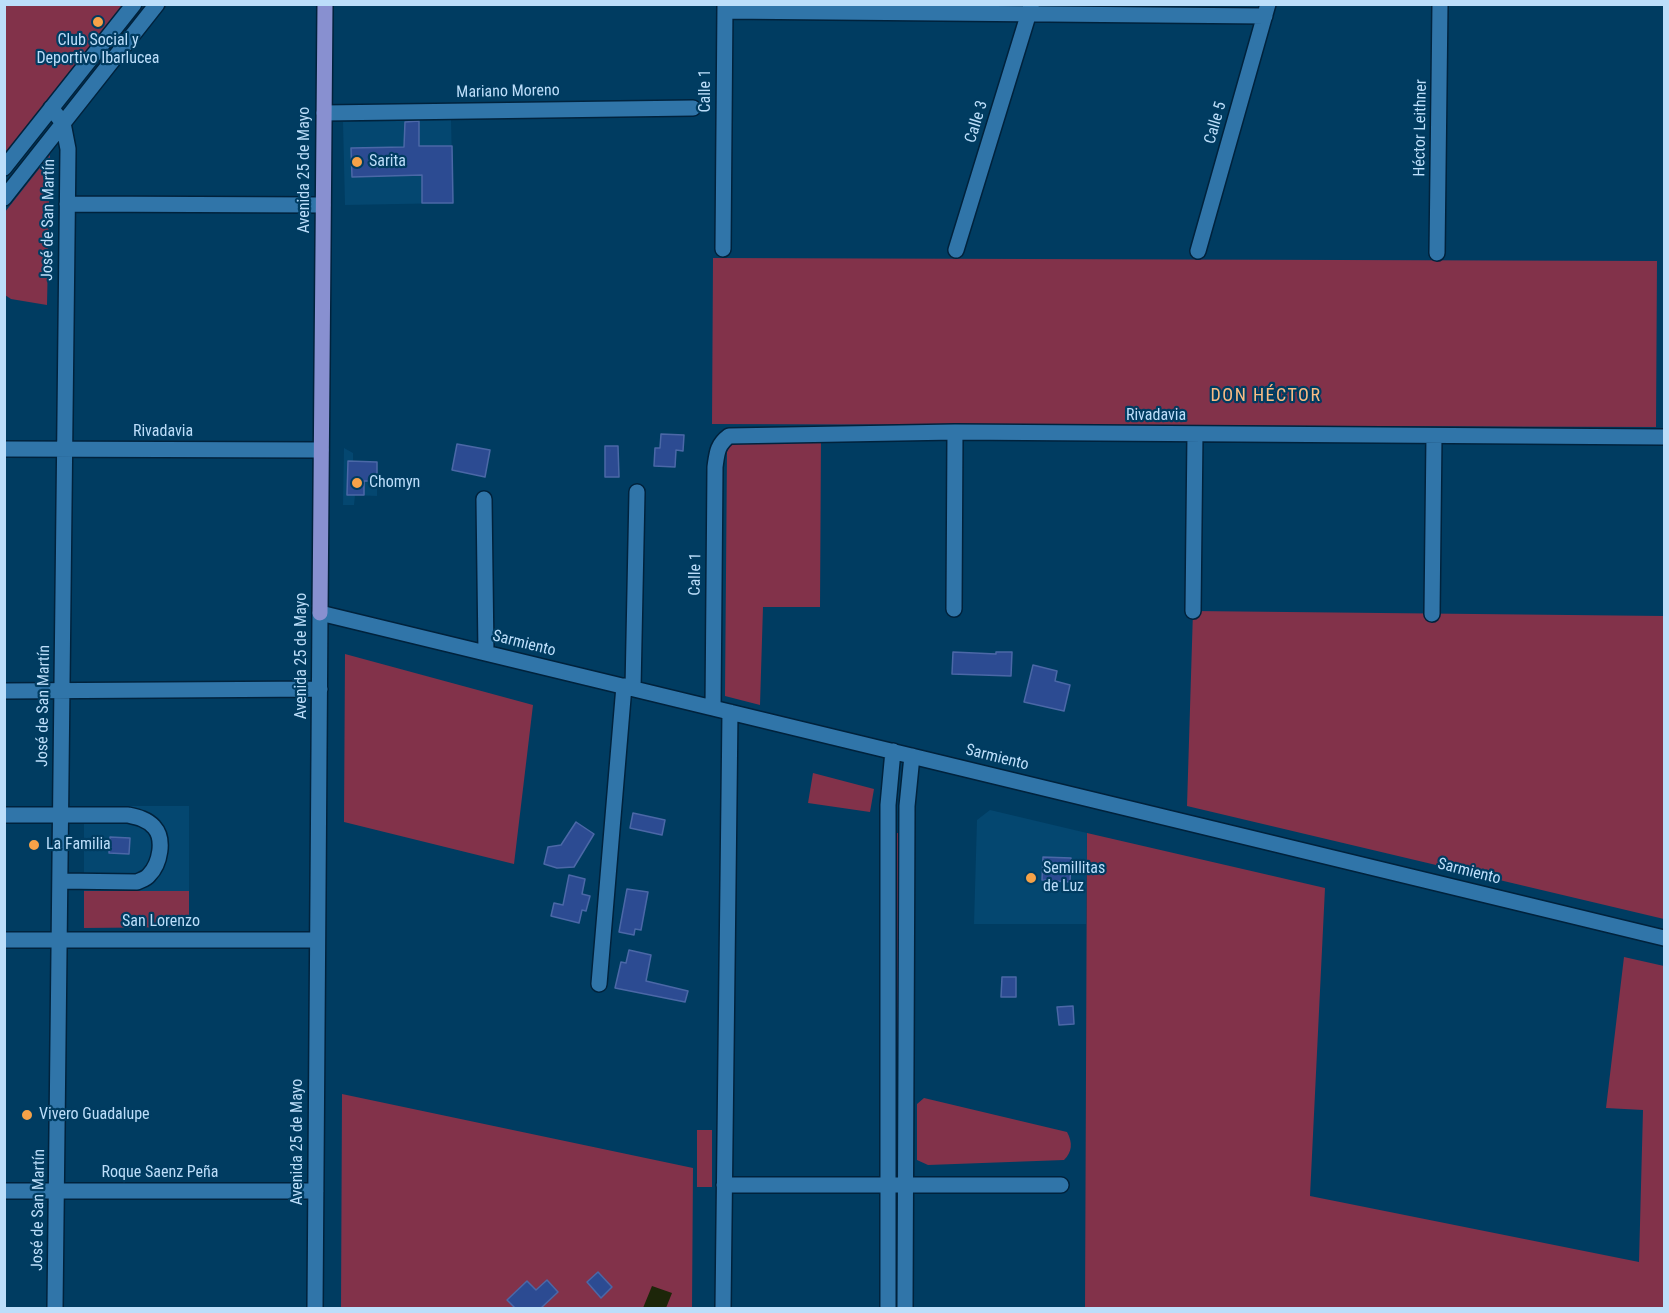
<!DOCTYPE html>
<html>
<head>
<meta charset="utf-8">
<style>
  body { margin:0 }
  #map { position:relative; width:1669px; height:1313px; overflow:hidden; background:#003c61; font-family:"Roboto Condensed",sans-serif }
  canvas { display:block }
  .frame { position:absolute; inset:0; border:6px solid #bcdefa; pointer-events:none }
</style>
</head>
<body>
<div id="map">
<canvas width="1669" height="1313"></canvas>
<div class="frame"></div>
</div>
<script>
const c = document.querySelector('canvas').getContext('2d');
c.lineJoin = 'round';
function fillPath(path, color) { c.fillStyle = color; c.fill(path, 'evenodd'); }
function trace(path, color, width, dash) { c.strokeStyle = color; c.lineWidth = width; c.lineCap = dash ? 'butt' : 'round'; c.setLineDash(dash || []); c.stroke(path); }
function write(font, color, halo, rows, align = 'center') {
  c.font = font + ' "Roboto Condensed",sans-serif'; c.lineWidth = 4.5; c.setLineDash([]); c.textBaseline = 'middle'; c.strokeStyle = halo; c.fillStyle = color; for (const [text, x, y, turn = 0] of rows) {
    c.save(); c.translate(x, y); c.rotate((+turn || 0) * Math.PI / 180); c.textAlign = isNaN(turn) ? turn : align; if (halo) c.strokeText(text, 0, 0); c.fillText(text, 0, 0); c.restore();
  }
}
const built = new Path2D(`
  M451,120L453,203L345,205L343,122Z
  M344,448L353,453V461L377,462V496L355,495L354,505H343Z
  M84,806H189V891H84Z
  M990,810L1087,833L1086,924H974L977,820Z`);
const green = new Path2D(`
  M4,5H134L4,168Z
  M50,155L47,305L11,299L5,295V212Z
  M713,258L1657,261L1656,427L712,424Z
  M821,437L820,607H763L760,705L725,696L727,452L732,442Z
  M1193,611L1664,616V919L1187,806Z
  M345,654L533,705L514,864L344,822Z
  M813,773L874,789L870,812L808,803Z
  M896,833H899L898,1165H894Z
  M1087,833L1325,888L1310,1196L1639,1262L1643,1110L1606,1108L1624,957L1664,966V1308H1085Z
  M84,891H189V927L84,928Z
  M342,1094L693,1168L692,1308H341Z
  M924,1098L1067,1132C1073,1143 1072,1152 1064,1160L928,1165L917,1160V1104Z
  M697,1130H712V1187H697Z`);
const water = new Path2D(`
  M652,1286L672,1293L666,1308H643Z`);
const building = new Path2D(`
  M419,121V146H452L453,203H422V175L352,177L351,148L404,147L405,122Z
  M661,434L684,435L683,451L676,450L675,467L654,466L655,448H660Z
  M457,444L490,450L485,477L452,470Z
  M605,446H618L619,477H605Z
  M348,461L377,462V475H370V481H364V495H347Z
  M953,652L996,654V652H1012L1011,676L952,674Z
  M1033,665L1057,671L1055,681L1070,685L1064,711L1024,702Z
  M633,813L665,820L662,835L630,828Z
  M576,822L594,834L574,867L557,868L544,864L548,847L561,845Z
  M110,837L130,838L129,854L109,853Z
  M1043,857L1071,858L1070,882L1042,880Z
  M569,875L585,879L582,894L590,896L586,911L582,910L579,923L551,916L554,903L563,905Z
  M627,889L648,892L641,930L635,929L634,935L619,932Z
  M629,950L651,955L646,981L688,991L685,1002L615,988L621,962L626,963Z
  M1002,977H1016V997H1001Z
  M1073,1006L1074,1024L1059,1025L1057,1007Z
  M598,1272L612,1287L601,1298L587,1282Z
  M547,1280L558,1292L541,1308H515L507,1300L527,1281L536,1290Z`);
const minor = new Path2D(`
  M725,11L1265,16
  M51,108L63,123L68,149L55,1308
  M324,113L693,108
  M4,168L134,4
  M4,198L157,4
  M67,204L323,205
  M723,249L725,4
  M956,250L1031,6
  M1198,251L1268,4
  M1437,253L1440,4
  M4,449L321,450
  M484,499L486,653
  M954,609L955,432
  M1193,611L1195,434
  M1432,614L1434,436
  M633,688L637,492
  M4,691L320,689
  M713,708L715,467C717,453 717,445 729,436L955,432L1664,437
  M4,815H128C137,817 147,819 154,827C165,839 160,864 149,875C146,879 141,880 137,882L60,881
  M4,940H317
  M599,984L624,686
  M724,1185H1061
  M4,1191H316
  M315,1308L320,613L1664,938
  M723,1308L730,712
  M888,1308V805L893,751
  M905,1308L907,806L912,756`);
const major = new Path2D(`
  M320,613L325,4`);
const markers = [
  [98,22,6,"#f6a248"],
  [357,162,6,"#f6a248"],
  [357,483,6,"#f6a248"],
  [34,845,6,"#f6a248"],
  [1031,878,6,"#f6a248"],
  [27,1115,6,"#f6a248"]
];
const poiNames = [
  ["Club Social y",98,41,"center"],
  ["Deportivo Ibarlucea",98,59,"center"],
  ["Sarita",369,162],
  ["Chomyn",369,483],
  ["La Familia",46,845],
  ["Semillitas",1043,869],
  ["de Luz",1043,887],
  ["Vivero Guadalupe",39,1115]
];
const streetNames = [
  ["Calle 1",706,91,-90],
  ["Mariano Moreno",508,92,-1],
  ["Calle 3",977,122,-73],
  ["Calle 5",1216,123,-74],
  ["Héctor Leithner",1421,128,-89],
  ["Avenida 25 de Mayo",305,170,-90],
  ["José de San Martín",49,220,-89],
  ["Rivadavia",1156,416],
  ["Rivadavia",163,432],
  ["Calle 1",696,574,-89],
  ["Sarmiento",524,644,14],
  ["Avenida 25 de Mayo",302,656,-90],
  ["José de San Martín",44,706,-89],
  ["Sarmiento",997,758,14],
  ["Sarmiento",1469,872,14],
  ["San Lorenzo",161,922],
  ["Avenida 25 de Mayo",298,1142,-90],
  ["Roque Saenz Peña",160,1173],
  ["José de San Martín",39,1210,-89]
];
const neighbourhoodNames = [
  ["DON HÉCTOR",1266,396]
];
fillPath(built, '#044770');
fillPath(green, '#82324a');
fillPath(water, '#1d2609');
fillPath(building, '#2c4b92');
trace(building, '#4b68a7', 1.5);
trace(minor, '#00223c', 18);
trace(major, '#00223c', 18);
trace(minor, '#3075a9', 15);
trace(major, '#8890d0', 15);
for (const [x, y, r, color] of markers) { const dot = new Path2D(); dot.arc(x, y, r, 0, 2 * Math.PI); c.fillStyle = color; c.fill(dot); trace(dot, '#003c61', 2); }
write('16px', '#bcdefa', '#003c61', poiNames, 'left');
write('16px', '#bcdefa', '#003c61', streetNames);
c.letterSpacing = '1.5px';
write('18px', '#f8bc84', '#003c61', neighbourhoodNames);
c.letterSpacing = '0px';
</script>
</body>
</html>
